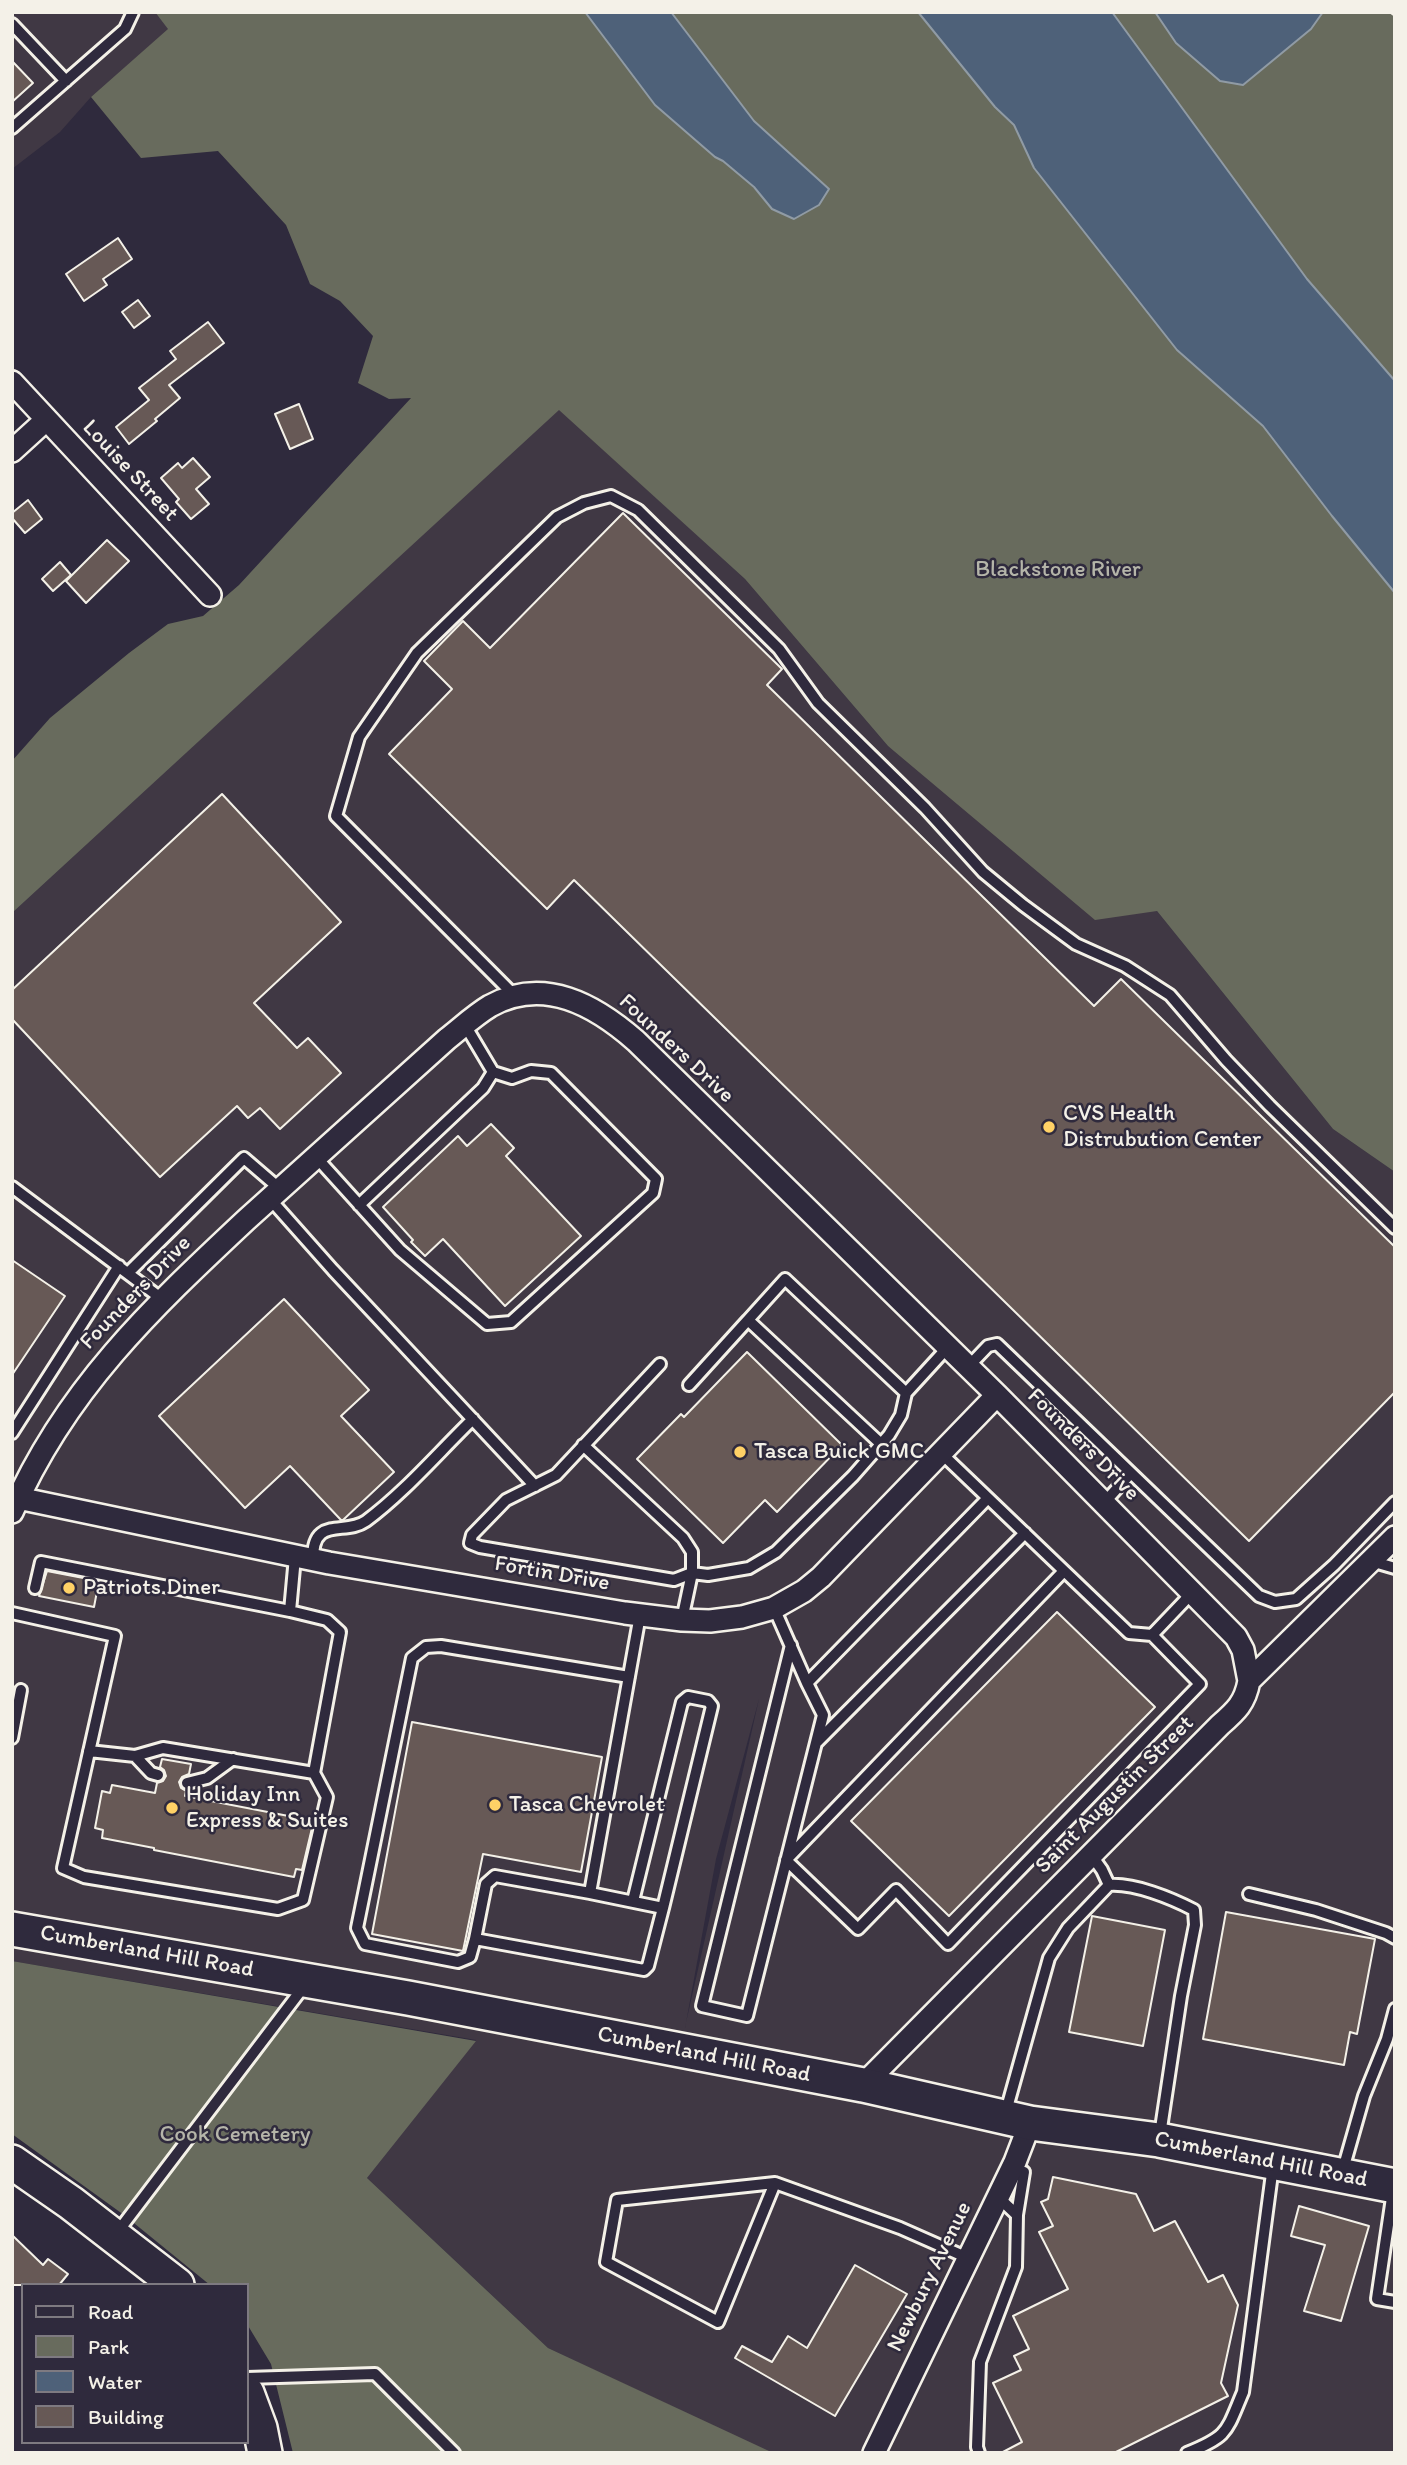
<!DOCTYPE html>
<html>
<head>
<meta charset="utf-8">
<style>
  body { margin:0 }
  #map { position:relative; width:1407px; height:2465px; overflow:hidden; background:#2f2a3d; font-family:Itim,sans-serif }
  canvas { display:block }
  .frame { position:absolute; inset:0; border:14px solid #f4f1e8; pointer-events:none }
  .legend { position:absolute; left:21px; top:2283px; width:228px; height:161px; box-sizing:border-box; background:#2f2a3d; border:2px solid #7e7a81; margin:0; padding:9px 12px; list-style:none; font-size:21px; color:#f4f1e8 }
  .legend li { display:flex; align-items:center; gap:14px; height:35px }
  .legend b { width:35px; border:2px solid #7e7a81 }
</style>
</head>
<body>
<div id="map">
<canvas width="1407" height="2465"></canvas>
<div class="frame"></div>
<ul class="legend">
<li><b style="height:9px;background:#2f2a3d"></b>Road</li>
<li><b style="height:19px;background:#686b5d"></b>Park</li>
<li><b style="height:19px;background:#4e6179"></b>Water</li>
<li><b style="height:19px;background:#675956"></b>Building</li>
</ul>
</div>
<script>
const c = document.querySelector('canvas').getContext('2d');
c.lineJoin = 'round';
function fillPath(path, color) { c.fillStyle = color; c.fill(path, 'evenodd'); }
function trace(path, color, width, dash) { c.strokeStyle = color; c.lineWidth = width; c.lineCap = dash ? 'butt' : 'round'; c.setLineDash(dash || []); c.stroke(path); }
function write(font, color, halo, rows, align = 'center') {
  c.font = font + ' Itim,sans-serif'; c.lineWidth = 5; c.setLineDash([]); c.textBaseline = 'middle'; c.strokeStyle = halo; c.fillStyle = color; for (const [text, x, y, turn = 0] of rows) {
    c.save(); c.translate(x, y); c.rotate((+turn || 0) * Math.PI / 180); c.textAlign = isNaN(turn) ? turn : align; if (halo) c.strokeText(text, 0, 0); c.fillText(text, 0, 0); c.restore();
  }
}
const built = new Path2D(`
  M12,12H155L169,29L91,97L60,132L12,169Z
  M559,409L745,579L888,746L1157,911L1333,1129L1395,1172V2453H771L548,2348L367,2178L476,2040L12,1961V913ZM759,1699L685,2027V2028L716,1859Z`);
const green = new Path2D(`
  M155,12H585L655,105L715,157C738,168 756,190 772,209L829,189L754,121L671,12H918L995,106L1014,125L1034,168L1177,350L1263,426L1332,516L1395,593V1172L1333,1129L1157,911L1095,920L888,746L745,579L559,410L12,913V761L50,718L129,653L168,624L203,616L239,585L411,398L389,399L358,383L373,336L340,301L310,284L286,225L218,151L141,158L91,97L168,29Z
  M1112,12H1395V381L1307,279Z
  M12,1961L476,2041L367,2178L548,2348L769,2451L293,2453L271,2364L247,2324V2285H210L124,2215L12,2134Z`);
const water = new Path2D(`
  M585,12H671L754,121L829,189L819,205L794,219L772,209L754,187L723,161L715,157L655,105Z
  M918,12H1112L1307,279L1395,381V593L1332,516L1263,426L1177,350L1034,168L1014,125L995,107Z
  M1155,12H1323L1311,29L1243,85L1220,81L1176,43Z`);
const building = new Path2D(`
  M12,61L33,83L12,102Z
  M118,238L132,259L103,279L107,285L84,301L66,274Z
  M138,300L150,316L134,328L122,312Z
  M208,322L224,343L169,385L180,398L155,419L157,421L129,444L116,427L149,400L139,388L176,359L170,351Z
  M299,404L313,439L290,449L275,414Z
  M193,458L210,477L196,489L209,504L191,519L176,502L179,499L161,478L178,463L182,468Z
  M28,500L42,519L25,533L12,518V513Z
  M623,513L782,669L767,685L1094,1006L1121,979L1395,1247V1392L1249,1541L574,880L547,909L389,754L452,689L424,661L463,621L490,648Z
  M107,540L129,561L86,603L66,581Z
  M60,562L71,575L53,591L42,579Z
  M222,794L341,922L254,1003L297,1048L308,1038L341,1073L280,1129L260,1108L248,1118L237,1106L160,1177L12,1019V990Z
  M491,1124L514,1148L506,1156L581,1236L505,1306L443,1239L425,1256L411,1242L413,1240L383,1207L458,1136L467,1146Z
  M12,1260L65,1296L12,1375Z
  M284,1299L369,1390L341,1416L394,1472L343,1520H341L290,1466L245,1508L159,1416Z
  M747,1352L842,1445L777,1512L765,1500L723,1543L637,1459L681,1414L684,1417Z
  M47,1571L99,1581L94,1607L39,1596Z
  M1057,1612L1155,1707L949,1916L851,1821Z
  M412,1722L602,1757L581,1872L483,1854L463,1951L372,1934Z
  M162,1759L191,1764L189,1774L182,1777L179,1782L181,1788L186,1791L185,1796L304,1819L303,1827L312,1828L302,1870L296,1869L294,1877L154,1850V1848L102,1838L103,1830L95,1828L102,1791L110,1793L112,1785L155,1793L157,1783L163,1781L166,1776L164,1770L160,1767Z
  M1226,1912L1375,1939L1357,2034L1350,2032L1344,2065L1203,2039Z
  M1092,1916L1165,1930L1143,2046L1069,2032Z
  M1053,2177L1136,2194L1154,2231L1175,2221L1208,2282L1223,2275L1238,2305L1221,2383L1228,2396L1114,2453H1001L1022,2442L993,2383L1021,2370L1014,2356L1029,2349L1013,2316L1068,2289L1039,2232L1053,2226L1041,2202L1048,2199Z
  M1299,2206L1369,2226L1341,2321L1304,2311L1325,2245L1291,2236Z
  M12,2235L43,2265L48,2259L68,2274L59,2285H12Z
  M855,2265L907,2294L835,2416L735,2358L742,2346L772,2362L788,2336L807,2348Z`);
const path = new Path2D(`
  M1391,12L1395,15`);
const lane = new Path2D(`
  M12,24L66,81
  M12,128L125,29L133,12
  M515,996L336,816L359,737L417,653L557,517L584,503L611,496L638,510L779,649L818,703L925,808L983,872L1023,905L1076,944L1125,966L1170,995L1226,1060L1270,1106L1395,1228
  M316,1157L400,1250L487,1324L511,1322L653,1193L656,1179L551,1073L531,1071L512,1078L493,1072L465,1025
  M12,1187L162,1299
  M270,1199L333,1270L535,1486
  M359,1205L483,1088L493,1072
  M128,1273L244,1158L280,1189
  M660,1364L556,1475L506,1500L472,1535L470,1543L480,1547L674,1580L692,1573L708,1575L749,1568L776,1552L853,1476L889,1435L901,1415L906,1393L948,1347
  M968,1367L988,1346L997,1344L1259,1596L1275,1602L1296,1599L1334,1565L1395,1502
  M689,1385L748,1320
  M12,1433L119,1266
  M881,1444L748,1320L785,1279L906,1393
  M583,1445L683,1538L692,1552V1573L682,1620
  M940,1452L1129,1633L1152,1635L1192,1593
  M1104,1503L1131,1473
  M313,1560C312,1515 345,1536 366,1521C405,1492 438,1453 473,1419
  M1371,1561L1395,1568
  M1064,1571L786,1860L858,1929L896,1890L948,1944L1200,1684L1152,1635
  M35,1588L41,1562L290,1611
  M774,1608L807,1683L988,1498
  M12,1613L115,1636L63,1868L84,1877L278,1909L303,1900L327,1797L314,1773L340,1632L327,1620L290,1611L295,1557
  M791,1645L702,2006L747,2016L823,1715L807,1683
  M12,1738L21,1690
  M817,1742L1025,1533
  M89,1751L135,1756L163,1748L314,1773
  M135,1756L151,1773L158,1775
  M187,1783L207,1778L233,1759
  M1092,1856L1102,1870L1109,1885
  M590,1893L495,1876L486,1884L475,1939L644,1970L648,1966L663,1908
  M1249,1894L1316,1910L1386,1933L1395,1938
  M633,1901L682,1702L688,1697L708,1701L712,1706L663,1908L590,1893L640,1615
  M475,1939L470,1957L458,1962L365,1944L357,1928L412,1658L426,1647L441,1646L629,1677
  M1005,2115L1049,1958L1068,1928L1109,1885C1134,1883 1171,1898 1194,1910L1195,1925L1181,1996L1160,2135
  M1342,2173L1364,2096L1387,2039L1395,2009
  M775,2183L718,2322L606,2262L617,2200L775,2183L900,2228L968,2258
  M1393,2191L1377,2299L1395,2302
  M1017,2215L1024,2172
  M116,2234L305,1985
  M247,2378L375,2374L454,2453
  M979,2453L977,2447L980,2362L1016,2267L1017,2215L998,2197
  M1187,2453C1229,2436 1226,2432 1243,2392L1273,2166`);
const street = new Path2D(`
  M12,382L210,595
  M12,451L46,420
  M18,1498L329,1563L625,1613L682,1620L710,1621L742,1617L774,1608L804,1591L821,1577L997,1395
  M12,1512C66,1389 150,1310 246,1220C313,1159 380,1099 447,1039C461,1028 475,1015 490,1006C544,976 595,1005 636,1041L997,1395L1236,1637L1243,1650L1249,1681
  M863,2085L1220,1725C1236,1711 1245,1703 1249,1681L1395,1537
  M874,2453L1015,2162L1030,2123`);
const primary = new Path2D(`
  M12,1929L408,1998L863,2085L1030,2123L1159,2140L1395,2186
  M12,2162L71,2203L177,2285
  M247,2393L260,2428L265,2453`);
const markers = [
  [1049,1127,7,"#ffd166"],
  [740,1452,7,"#ffd166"],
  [69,1588,7,"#ffd166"],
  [495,1805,7,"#ffd166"],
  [172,1808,7,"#ffd166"]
];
const streetNames = [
  ["Louise Street",130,471,47],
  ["Founders Drive",676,1049,43],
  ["Founders Drive",136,1293,-46],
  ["Founders Drive",1083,1445,45],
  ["Fortin Drive",552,1574,10],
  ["Saint Augustin Street",1115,1795,-45],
  ["Cumberland Hill Road",147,1952,10],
  ["Cumberland Hill Road",704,2055,11],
  ["Cumberland Hill Road",1261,2160,11],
  ["Newbury Avenue",930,2277,-64]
];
const parkNames = [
  ["Blackstone River",1058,570],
  ["Cook Cemetery",235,2135]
];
const poiNames = [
  ["CVS Health",1063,1114],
  ["Distrubution Center",1063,1140],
  ["Tasca Buick GMC",754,1452],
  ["Patriots Diner",83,1588],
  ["Holiday Inn",186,1795],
  ["Express & Suites",186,1821],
  ["Tasca Chevrolet",509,1805]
];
fillPath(built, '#403844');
fillPath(green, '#686b5d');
fillPath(water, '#4e6179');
trace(water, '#909ba5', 2);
fillPath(building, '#675956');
trace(building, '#f4f1e8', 2);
trace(lane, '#f4f1e8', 16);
trace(street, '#f4f1e8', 26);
trace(primary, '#f4f1e8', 38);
trace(path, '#f4f1e8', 3.5, [7, 5]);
trace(lane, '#2f2a3d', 10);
trace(street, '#2f2a3d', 21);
trace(primary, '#2f2a3d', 33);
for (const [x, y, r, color] of markers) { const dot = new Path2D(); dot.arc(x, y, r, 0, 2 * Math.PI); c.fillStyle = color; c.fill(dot); trace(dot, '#2f2a3d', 2.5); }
write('23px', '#f4f1e8', '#2f2a3d', streetNames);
write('23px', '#b5b5a9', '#2f2a3d', parkNames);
write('23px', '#f4f1e8', '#2f2a3d', poiNames, 'left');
</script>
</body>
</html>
